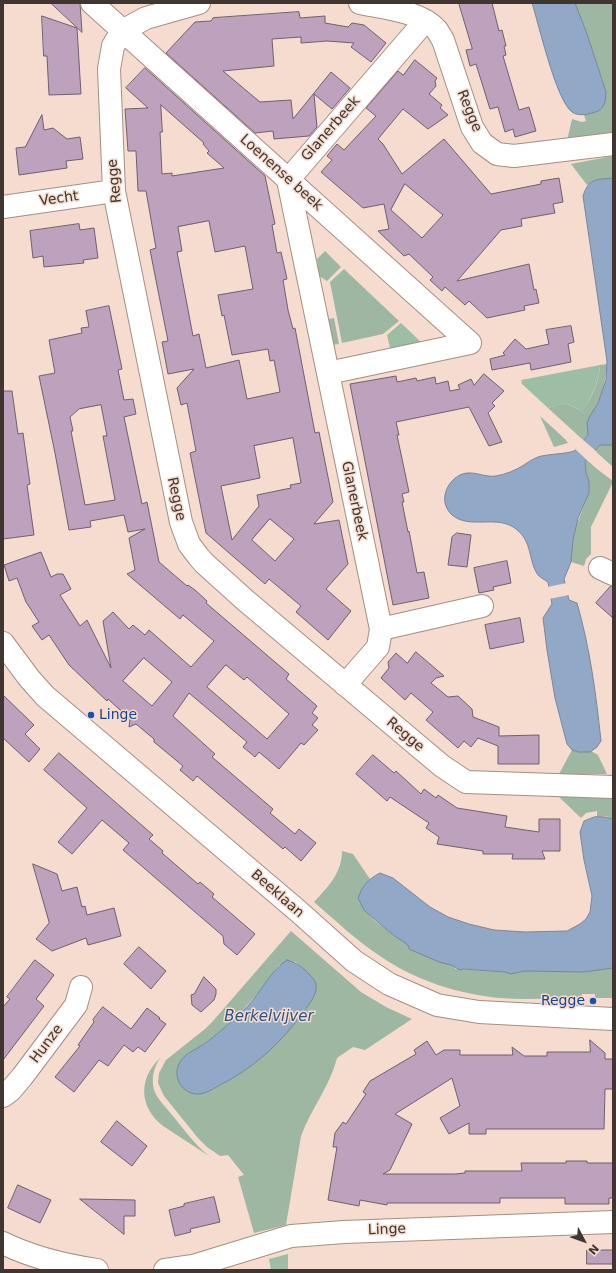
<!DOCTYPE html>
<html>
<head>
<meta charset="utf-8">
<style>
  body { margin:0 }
  #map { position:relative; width:616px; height:1273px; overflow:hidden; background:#f5dcce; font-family:"DejaVu Sans",sans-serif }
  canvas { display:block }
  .frame { position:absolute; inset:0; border:4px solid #403631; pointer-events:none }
  .north { position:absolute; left:564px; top:1221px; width:40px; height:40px; -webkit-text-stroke:3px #f5dcce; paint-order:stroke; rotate:131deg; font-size:11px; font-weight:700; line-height:16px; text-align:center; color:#403631 }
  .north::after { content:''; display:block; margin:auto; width:14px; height:18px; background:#403631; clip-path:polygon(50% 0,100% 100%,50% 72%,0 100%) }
</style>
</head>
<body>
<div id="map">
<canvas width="616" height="1273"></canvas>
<div class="frame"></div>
<div class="north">N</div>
</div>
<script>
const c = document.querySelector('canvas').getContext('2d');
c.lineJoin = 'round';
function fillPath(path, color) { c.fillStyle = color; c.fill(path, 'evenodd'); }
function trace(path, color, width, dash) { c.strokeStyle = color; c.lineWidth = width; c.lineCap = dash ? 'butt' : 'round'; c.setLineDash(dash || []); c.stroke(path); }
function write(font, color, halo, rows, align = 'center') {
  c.font = font + ' "DejaVu Sans",sans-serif'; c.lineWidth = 3; c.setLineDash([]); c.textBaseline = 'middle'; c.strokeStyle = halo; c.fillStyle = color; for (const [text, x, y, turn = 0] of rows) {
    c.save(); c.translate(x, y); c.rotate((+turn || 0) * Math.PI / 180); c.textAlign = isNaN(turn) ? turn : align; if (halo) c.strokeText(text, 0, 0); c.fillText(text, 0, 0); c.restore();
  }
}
const green = new Path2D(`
  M575,3H613V132L567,141L572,119L582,122L586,121L584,115H581L592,113L606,92L586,31Z
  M613,156V178L594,181L587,185L571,164Z
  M325,251L341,267L327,281L319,276L317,259Z
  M344,269L399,321L383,334L342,343L330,282Z
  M334,318L339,344L333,345L330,329L324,325L323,320Z
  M607,364C606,377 604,388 599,400C592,417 587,415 588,435L583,440L548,408L565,403L582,411C591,398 600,382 600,365Z
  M540,416L565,439L568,443L554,447Z
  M600,445H613V467L595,451Z
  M587,460L597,469L613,481V482L591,527V554L586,559L584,566L571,562L573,540L575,529L587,498L588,477L586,472L585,462Z
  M572,750L578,752L591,751L598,755L607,774H559Z
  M559,797H613V819L606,816L594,817L597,816V811L586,813L581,818Z
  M342,851L353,854L370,879L362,888L364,910L375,921L408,945L409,949L413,950L451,965L456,969L505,972L511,974L525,971L584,972L613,968V998H595V994H582V998C555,998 527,1000 500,998C458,994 418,981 383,958C358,942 336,921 314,902C328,887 342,873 342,851Z
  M291,931L361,992L386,1007L412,1019L365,1050L353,1047L337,1058C330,1086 311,1109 301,1136L286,1225L254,1233L238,1177L244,1175L228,1155L220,1156L207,1147L198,1138L164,1096L158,1083L159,1073L166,1060L205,1029L213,1021ZM295,962L311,976L314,996L296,1022L224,1083L206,1092L177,1070C180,1058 190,1054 200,1047C232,1025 257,997 279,965Z
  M160,1058C154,1067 151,1078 154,1090C157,1099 166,1107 172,1115C184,1129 194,1144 209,1156L163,1126C139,1107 138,1079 160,1058Z`);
const forest = new Path2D(`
  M401,323L421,342L390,348L387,335Z
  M600,365C600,382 590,398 582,412L578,409L565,403L548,408L521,383L522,382L521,380Z
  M288,1254V1270H271L269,1259Z`);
const water = new Path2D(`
  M532,3H575L586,31L606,92C606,99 605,107 598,111C591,114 578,117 572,112C556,100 539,25 532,3Z
  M613,178V445H600L585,462L586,472L589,482V493L578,518L573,540L571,562L564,579L569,600L577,603C590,648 596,694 601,741L597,747L590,752H578L572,750L567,744L555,698L547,650L543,618L552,604L548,582C545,580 541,578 538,575C528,561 533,542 516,529C498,514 470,530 452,515C438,502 446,482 460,475C472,469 484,478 496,476C507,474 516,470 524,465C528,462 533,459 538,457C546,454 567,454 574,451C578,448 584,439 588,435L587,423L590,416L598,403L606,380L607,361L583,196C589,178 595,180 613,178Z
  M605,817L613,819V968L584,972L525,971L511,974L505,972L463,969L460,970L451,965L439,962L409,949L408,945L392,934L367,913L364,910L358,898C363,885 367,880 380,873L393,878L430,907L448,917L469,924L494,930L525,932L567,931L580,924L586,919L590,912L592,896L584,860L580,832L584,821L594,817Z
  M287,960C294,962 299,965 305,970C309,974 314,978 316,984C318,994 309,1004 304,1011C282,1042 254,1068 220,1085C215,1088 210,1091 204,1093C198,1095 192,1094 187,1091C177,1085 174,1072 180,1062C185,1053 199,1048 207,1042C221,1031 235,1019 248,1006C261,992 271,970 287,960Z`);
const pier = new Path2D(`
  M582,439L597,452L588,461L574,448Z
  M567,583L569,595L549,599L547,587Z`);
const building = new Path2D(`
  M51,3H80L82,32Z
  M459,3H492L499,31L502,30L506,46H504L506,55L503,56L519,110L529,107L536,131L515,137L513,129L505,132L498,107L490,109L476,64L470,66L466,50L472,49Z
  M299,12L300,18L325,16V23L348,27L352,23L364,25L386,43L371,62L351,47L354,43L327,41L301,43V37L272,39L274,66L223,71L260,102L291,100L293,119L331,72L350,88L332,109L314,94L317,127L309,136L274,139L273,131L255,133L166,53L195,22L211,21L213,18Z
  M42,16L77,28L81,94L49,95L47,56H44Z
  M415,60L437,78L435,81L436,86L429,94L442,105L440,108L448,115L428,129L403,109L378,139L383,144L402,174L444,139L491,194L541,184V181L559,178L563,202L553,204L555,213L521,219L522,226L501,230L457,281L529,264L534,290L536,289L539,303L524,306L525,310L487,318L469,301L465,305L445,287L442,291L430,280L433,277L409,254L404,256L378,231L389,229L384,204L363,208L321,172L332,160L327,156L337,144L344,150L376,116L366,108L398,71L403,75ZM405,184L443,215L422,238L391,210Z
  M145,68L265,176L275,224L272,225L277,253L281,252L287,279L283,280L288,310L293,329L295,328L315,433L319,432L333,502L314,524L339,520L348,564L326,589L351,611L328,640L296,612L301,606L269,579L265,584L206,533L190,453L196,451L187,403L181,405L177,388L194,369L168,374L162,342L168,341L150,250L156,248L146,191H138L136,151H128L125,109L148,108L126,88ZM161,105L204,143L203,144L209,151L207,153L224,168L172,176V173L162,174L160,132H162ZM209,221L215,252L245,246L253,289L218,295L222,316L224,315L232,355L268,349L270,361L274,360L280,392L247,399L239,360L206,368L199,334L193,336L177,252L182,251L178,227ZM293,438L301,483L290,485L291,488L257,495L259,506L232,540L221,486L260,478L254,446ZM270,519L294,539L275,561L252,540Z
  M42,115L44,130L53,128L67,139L80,137L83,159L66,161L67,168L19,175L16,148L25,147Z
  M79,224L80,230L94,228L98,258L83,260L84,263L44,267L43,256L33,258L30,231Z
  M109,306L122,369L118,370L124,400L133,399L136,414L124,417L142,504L147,502L159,562L187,586L188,585L195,590L207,601L206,603L289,674L286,679L317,706L312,713L318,718L312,725L318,730L304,745L301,743L279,769L259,752L255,757L243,747L247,742L189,693L173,716L215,754L212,757L273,809L270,813L295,834L299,829L316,843L301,861L285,847L283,849L197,776L193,781L180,770L183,766L154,742V739L136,724L129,727L130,719L108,699L107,701L69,665L49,635L42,640L32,626L39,622L26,602L17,578L9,581L4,565L41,552L51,577L57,574H63L71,589L60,595L80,626L87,620L111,668L103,621L113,612L129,629L133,625L145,635L149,630L191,667L214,641L183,615L180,619L127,574L135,570L129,538L145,529L128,532L124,515L90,521L91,527L69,530L55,453L39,376L55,373L49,340L82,333L81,328L89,327L86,311ZM101,405L107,436H103L115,500L85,505L71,431H73L70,417L79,409ZM144,658L172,682L152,706L123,681ZM226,665L244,680L247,677L289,714L267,739L207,687Z
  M571,326L574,342L568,344L571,362L531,370L530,363L492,370L490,359L505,355L503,353L515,339L526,349L549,344L546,330Z
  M484,374L504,391L492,403L495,406L488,413L502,442L489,446L469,407L396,422L399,435H397L409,492L402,494L404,502H402L408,532L409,531L417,573L424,572L429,598L393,605L350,384L396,376L397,382L416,378L417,381L435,377L436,384L448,381L450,391L460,389L458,385L471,379L474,385Z
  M3,391H12L18,434L23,433L30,484L27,485L34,535L3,539Z
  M457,533L471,535L467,567L448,565L452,537Z
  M507,561L511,583L493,587L494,590L479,593L474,568Z
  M611,586H613V618L596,603Z
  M520,618L524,642L490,649L485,625Z
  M416,652L444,676L436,678L431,683L448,697L458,696L472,709L473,717L499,727V736L539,735V764H498V746L478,738L471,747L464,741L458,748L426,720L433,712L411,693L405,700L381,678L389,668L388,662L396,653L407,663Z
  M3,695L34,725L25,734L40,749L29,762L3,738Z
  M59,753L153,835L149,839L163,851L162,853L198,884L200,882L214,894L212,897L255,934L237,955L224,944L223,936L123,850L129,843L102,820L72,854L58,842L87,808L44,770Z
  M373,755L394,773L396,771L421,794L424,789L436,798L438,795L457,808L507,816L505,827L539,832V819H560V851H542L545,859H512L513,854H483V851L437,844L439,837L426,828L429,823L390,797L387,801L356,774Z
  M33,864L57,874L62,891L77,887L82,907L85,906L87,915L114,908L121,936L88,945L86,938L52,951L36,939L49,923Z
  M139,947L166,971L151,989L124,964Z
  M35,960L54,975L36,999L44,1006L3,1060V1007L10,999L7,997Z
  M204,977L216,989V994L214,1000L201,1012L192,1005L191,995L194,994Z
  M103,1007L131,1029L147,1008L160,1018L159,1019L166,1024L145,1052L138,1047L133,1052L124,1045L108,1066L99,1060L74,1092L55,1077L80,1046L78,1045L94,1022L93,1020Z
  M590,1040L605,1053V1059H613V1089H605L604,1129H486V1134H469V1123L449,1134L440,1118L460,1106L452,1078L395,1114L412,1124L390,1170L383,1174H455L465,1173V1171H522L521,1163H566V1161H587V1163H613V1198H609V1204H565V1198H500V1203H387V1205L360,1200L359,1206L328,1200L337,1147H333L335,1133L343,1122L346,1124L366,1094L363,1092L370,1081L416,1054L414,1050L427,1041L436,1055L444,1050H460V1055H513L512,1047L524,1056H547V1052H590Z
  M117,1121L147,1146L132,1166L101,1142Z
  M18,1185L51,1200L40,1223L8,1208Z
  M214,1197L220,1222L190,1229L191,1232L175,1236L169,1210L184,1206V1204Z
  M80,1199L135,1200V1216H124V1234Z
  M587,1250H613V1264H587Z`);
const minor = new Path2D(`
  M92,3L470,343
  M199,3L146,18L122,31L113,46L109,69L114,191L181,522L189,544L198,556L204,563L245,600L442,766L466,782L613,787
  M360,3C383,8 421,11 437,30C439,33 441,37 443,40L472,127L482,143L497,154L514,156L613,144
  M3,207L114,191
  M328,373L470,343
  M600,568L613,574
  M381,629L482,606
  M3,643L29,678L45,696L298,911L354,961L389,984L437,1005L479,1012L613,1019
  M345,685L378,647L381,629L288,180L425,21
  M3,1096L10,1091L22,1077L76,1005L81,987
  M3,1243C33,1258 64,1265 97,1270
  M165,1270L193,1266L291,1236L344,1232L613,1222`);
const markers = [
  [91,715,4,"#1a4fb4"],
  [593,1001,4,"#1a4fb4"]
];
const streetNames = [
  ["Regge",469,111,68],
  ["Glanerbeek",331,129,-49],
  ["Loenense beek",281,173,42],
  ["Regge",115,181,-96],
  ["Vecht",59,199,-8],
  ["Regge",176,499,78],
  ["Glanerbeek",354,501,78],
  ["Regge",405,735,40],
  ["Beeklaan",277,894,41],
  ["Hunze",47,1044,-53],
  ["Linge",387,1230,-2]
];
const transitNames = [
  ["Linge",99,715],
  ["Regge",585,1001,"right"]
];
const waterNames = [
  ["Berkelvijver",269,1017]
];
fillPath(green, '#9eb7a3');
fillPath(forest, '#9dbea4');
fillPath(water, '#92a8c7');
trace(water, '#79869a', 1);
fillPath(pier, '#f5dcce');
fillPath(building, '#bda1bd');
trace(building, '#705f70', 1);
trace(minor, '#a68f82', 24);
trace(minor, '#fff', 22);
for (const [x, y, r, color] of markers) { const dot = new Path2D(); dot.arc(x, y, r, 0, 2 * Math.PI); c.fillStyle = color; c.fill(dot); trace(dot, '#f5dcce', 1.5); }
write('14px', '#403631', '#f5dcce', streetNames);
write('14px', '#164399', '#f5dcce', transitNames, 'left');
write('italic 15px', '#30517b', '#f5dcce', waterNames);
</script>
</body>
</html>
